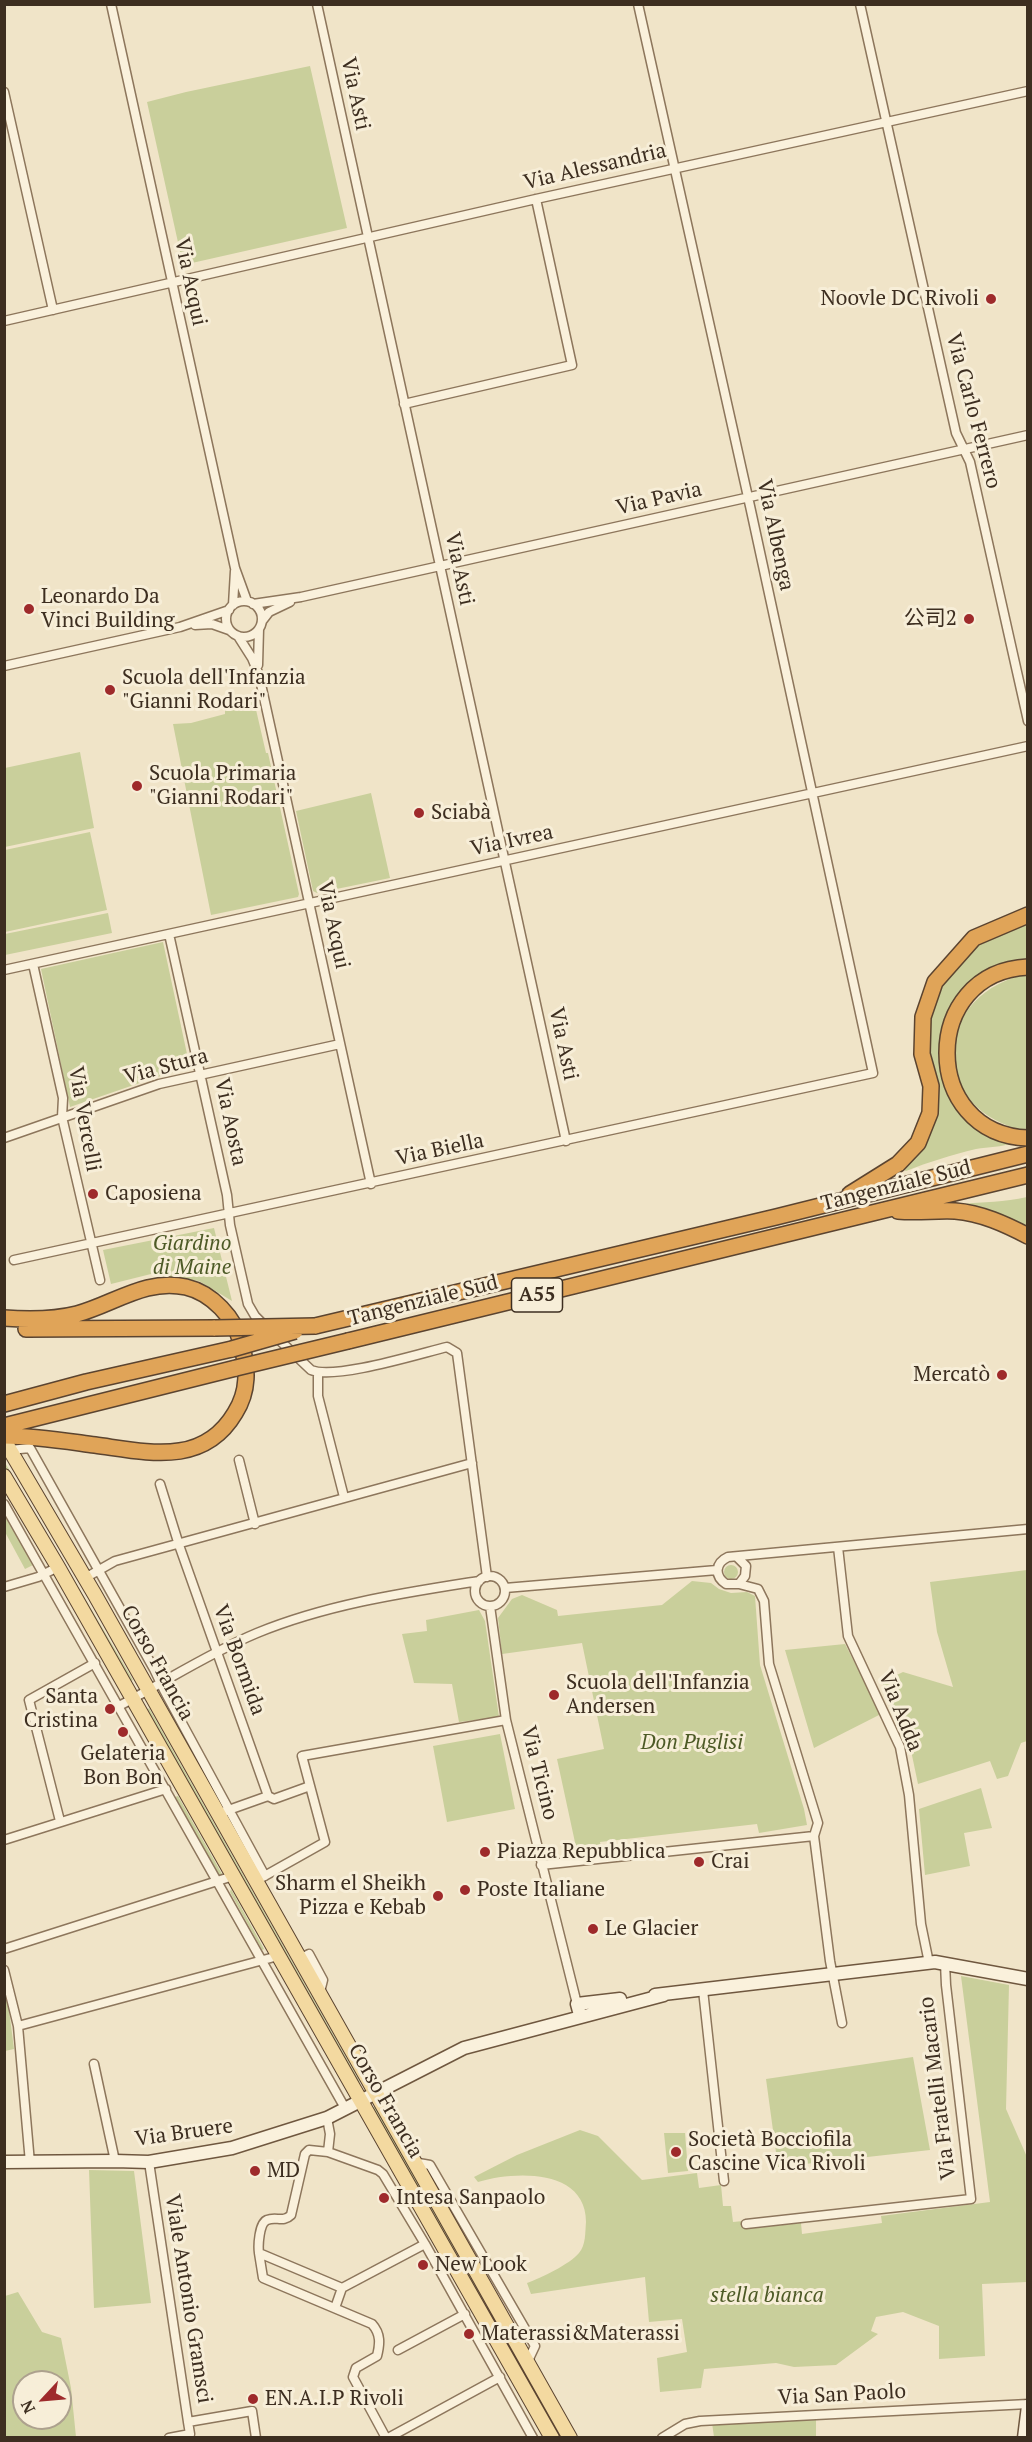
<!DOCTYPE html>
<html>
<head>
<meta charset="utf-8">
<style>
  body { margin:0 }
  #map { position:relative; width:1032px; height:2442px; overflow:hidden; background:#f0e4c8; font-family:"PT Serif",serif }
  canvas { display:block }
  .frame { position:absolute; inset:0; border:6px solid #3d2e20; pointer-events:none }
  .north { position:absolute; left:12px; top:2370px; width:60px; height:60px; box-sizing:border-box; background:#f7eed8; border:2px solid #ada18e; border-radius:50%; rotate:244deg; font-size:16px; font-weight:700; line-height:24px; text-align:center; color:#3d2e20 }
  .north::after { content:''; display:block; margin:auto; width:21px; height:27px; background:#9e2a2b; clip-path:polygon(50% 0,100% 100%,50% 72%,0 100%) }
</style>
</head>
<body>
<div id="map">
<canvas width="1032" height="2442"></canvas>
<div class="frame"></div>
<div class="north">N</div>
</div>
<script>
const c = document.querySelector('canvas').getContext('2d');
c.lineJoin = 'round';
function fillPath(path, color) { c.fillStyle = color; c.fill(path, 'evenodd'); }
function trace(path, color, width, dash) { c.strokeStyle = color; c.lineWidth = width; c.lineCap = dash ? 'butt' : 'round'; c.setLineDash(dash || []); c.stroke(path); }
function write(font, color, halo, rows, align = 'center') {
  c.font = font + ' "PT Serif","Noto Sans SC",serif'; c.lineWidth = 6; c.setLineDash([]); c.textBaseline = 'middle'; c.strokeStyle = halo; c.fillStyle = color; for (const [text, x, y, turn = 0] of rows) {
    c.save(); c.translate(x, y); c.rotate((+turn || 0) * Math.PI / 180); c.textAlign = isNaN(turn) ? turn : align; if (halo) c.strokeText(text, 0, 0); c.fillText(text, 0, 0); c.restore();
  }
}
const green = new Path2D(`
  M310,66L347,228L183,265L147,102L186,92Z
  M254,701L266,753H268L299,894L298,897L211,915L173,724L191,723L225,714V709Z
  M80,752L94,828L5,847V768Z
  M371,793L390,878L317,893L313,891L296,811Z
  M90,832L107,910L5,932V850Z
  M108,913L112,933L5,955V934Z
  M1027,923V962L989,972L942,1040L941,1064L945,1083L996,1136L1014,1143C1001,1147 989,1147 976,1149C951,1155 929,1162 906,1171L904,1170C922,1150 937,1129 939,1102C939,1083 932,1065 930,1047C927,1007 949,961 985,941C998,934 1014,929 1027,923Z
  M163,942L190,1068L157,1077L70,1107L41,969Z
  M1022,975H1027V1131C930,1112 929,1000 1022,975Z
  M1027,1197V1230L960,1207V1204C984,1202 1004,1202 1027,1197Z
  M214,1228L232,1301L199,1281L151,1274L111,1284L103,1250Z
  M4,1461L133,1680L131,1681L48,1537L24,1503L5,1468Z
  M4,1513L33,1565L25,1569L5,1532Z
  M724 1572a7 7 0 1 1 14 0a7 7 0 1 1-14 0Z
  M1027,1570V1741L1021,1743L1008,1776L997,1779L990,1761L918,1784L909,1741L882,1682L903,1672L953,1687L937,1632L930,1582Z
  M692,1581L711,1583L719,1589L731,1593L747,1592L755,1596L760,1665L804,1809L807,1825L759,1833L757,1824L600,1842L602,1852L572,1856L576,1847L557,1759L604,1749L582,1643L502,1654L498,1618L512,1599L522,1595L557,1610L558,1616L662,1605Z
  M479,1610L485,1621L499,1717L459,1722L452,1684L414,1683L402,1634L427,1631L426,1620Z
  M845,1644L881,1714L814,1748L785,1650Z
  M149,1708L360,2082L358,2083L147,1710Z
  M500,1734L515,1809L447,1822L433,1746Z
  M981,1788L992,1828L964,1833L970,1866L925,1875L919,1809Z
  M178,1796L222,1874V1876L219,1877L175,1797Z
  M231,1889L264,1949L262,1950L230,1892Z
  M961,1976L1009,1985L1006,2109L1027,2157V2282L982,2284L985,2356L939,2359V2326L903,2312L876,2317L871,2331L878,2334L836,2365L794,2367L776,2363L704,2369L701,2388L660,2392L657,2358L687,2352L682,2319L649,2322L645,2277L531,2294L527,2283C541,2278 570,2264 579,2253C586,2245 585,2233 586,2222C586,2168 514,2171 478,2182L474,2177L517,2155L580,2130L598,2136L642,2180L697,2173L699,2188L721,2185L723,2206H731L733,2222L753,2220L755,2228L801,2223L802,2234L882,2223L881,2216L990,2202Z
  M7,1994L14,2049L5,2051L4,1995Z
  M913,2057L930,2150L778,2167L766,2079Z
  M375,2106L562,2437H558L372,2109Z
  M664,2133H685L688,2171L668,2173Z
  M89,2170L134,2171L151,2303L94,2308Z
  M18,2292L42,2332L61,2338L71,2388L76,2437H5V2296ZM24,2382H60V2418H24Z
  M816,2417V2437H714L712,2423Z`);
const street = new Path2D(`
  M111,4L235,568L247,601
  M317,4L566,1141
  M860,4L956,433L970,462L1028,721
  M4,92L53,310
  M4,321L536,199L1028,91
  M404,404L572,365L536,199
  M226 619a18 18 0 1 1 36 0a18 18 0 1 1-36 0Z
  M253,604L301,597L1028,435
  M233,605L235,571
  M262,621L269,612L290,602
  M195,625L212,624L229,630
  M238,636L252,658L259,675L371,1184
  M258,665L259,629
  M4,666L180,627L229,610
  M169,934L227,1195L230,1225L248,1304L255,1316L265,1326
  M33,964L63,1098L62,1117L100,1280
  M4,970L1028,746
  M4,1138L159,1084L340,1044
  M14,1260L873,1073L750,506L638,4
  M274,1335L311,1370C335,1380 418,1354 447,1347L457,1353L487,1577
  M318,1373V1396L344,1497
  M10,1450L30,1448L154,1669L164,1690L265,1876
  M239,1460L255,1524
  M160,1484L179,1545L268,1796L223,1812
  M4,1504L345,2108
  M838,1547L848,1636L900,1747L909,1795L921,1924L929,1963
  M737,1557L746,1566L745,1576L739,1584H726C714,1576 715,1563 728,1557L1028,1529
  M475 1591a15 15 0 1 1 30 0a15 15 0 1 1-30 0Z
  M85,1578L115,1561L472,1463
  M739,1584L758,1589L764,1601L769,1664L818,1823L814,1836
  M4,1587L38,1577L58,1567
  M505,1588L717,1570
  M490,1606L506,1720L577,2004
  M119,1706C165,1682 209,1653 257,1633C328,1604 403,1593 479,1581
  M268,1796L274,1799L310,1786
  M60,1821L29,1700L95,1663
  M814,1836L830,1961L842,2023
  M4,1840L166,1789
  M541,1865L814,1836
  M261,1878L325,1842L302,1756L506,1720
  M4,1949L233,1876
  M299,1959L309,1954L323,1980L320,1992
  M4,1970L18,2026L30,2163
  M703,1990L724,2181
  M18,2026L278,1956
  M94,2064L115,2161
  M327,2118L330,2134L328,2152
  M149,2162L188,2422L252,2411L256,2438
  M413,2162L430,2165L535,2346L527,2363
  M746,2224L971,2199L946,1985L945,1963
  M259,2253L263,2278L372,2324C381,2334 380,2344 377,2356L356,2368L353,2377L386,2438
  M342,2288L259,2253C258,2246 259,2223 267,2220C276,2216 283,2223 291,2215L305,2154L309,2150L328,2152L378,2170L383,2174L425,2244L533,2438
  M335,2308L342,2288L425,2244
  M398,2350L465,2314
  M169,2438L190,2434L188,2422
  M388,2438L500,2377
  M662,2438L685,2424L700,2421L1028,2404`);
const secondary = new Path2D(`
  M655,1995L935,1962L1028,1979
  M580,2015L577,2004L620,1999
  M4,2162L115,2161L149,2162L232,2148L327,2118L464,2048L664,1995
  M1024,2438L1028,2406`);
const primary = new Path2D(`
  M4,1440L95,1595L570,2438
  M4,1476L58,1567L552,2438`);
const highway = new Path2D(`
  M1028,967C920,972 920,1134 1028,1138
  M850,1194L898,1164L918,1143L930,1113L931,1086L922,1054L923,1017L935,982L974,938L1028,915
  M898,1211C917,1213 936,1210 955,1211C981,1213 1005,1224 1028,1236
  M4,1318C29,1320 53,1320 77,1314C114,1304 146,1278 186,1287C212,1293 235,1318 241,1343C248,1368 249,1391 235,1413C203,1467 147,1452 95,1445C65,1441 35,1436 4,1436
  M315,1326L776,1217L1028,1154
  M26,1329L215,1328
  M348,1341L1028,1175
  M4,1404L86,1382L232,1349
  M4,1426L236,1368`);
const highwayBridge = new Path2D(`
  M215,1328L315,1326
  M232,1349L295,1331
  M236,1368L348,1341`);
const markers = [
  [991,299,6,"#9e2a2b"],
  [29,609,6,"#9e2a2b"],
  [969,619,6,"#9e2a2b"],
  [110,690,6,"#9e2a2b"],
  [137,786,6,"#9e2a2b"],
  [419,813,6,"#9e2a2b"],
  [93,1194,6,"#9e2a2b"],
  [1002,1375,6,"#9e2a2b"],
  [554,1695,6,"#9e2a2b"],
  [110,1709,6,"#9e2a2b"],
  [123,1732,6,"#9e2a2b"],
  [485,1852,6,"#9e2a2b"],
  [699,1862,6,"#9e2a2b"],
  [465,1890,6,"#9e2a2b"],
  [438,1896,6,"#9e2a2b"],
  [593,1929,6,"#9e2a2b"],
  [676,2152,6,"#9e2a2b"],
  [255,2171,6,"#9e2a2b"],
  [384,2198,6,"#9e2a2b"],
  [423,2265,6,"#9e2a2b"],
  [469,2334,6,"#9e2a2b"],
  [253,2399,6,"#9e2a2b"]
];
const shields = [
  [537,1295,51]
];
const shieldNames = [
  ["A55",537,1295]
];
const streetNames = [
  ["Via Asti",355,94,78],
  ["Via Alessandria",595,167,-13],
  ["Via Acqui",190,282,78],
  ["Via Carlo Ferrero",973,411,75],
  ["Via Pavia",659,499,-13],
  ["Via Albenga",775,535,78],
  ["Via Asti",459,569,78],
  ["Via Ivrea",512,841,-12],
  ["Via Acqui",333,925,78],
  ["Via Asti",563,1044,78],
  ["Via Stura",166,1067,-15],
  ["Via Vercelli",84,1119,80],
  ["Via Aosta",230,1122,78],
  ["Via Biella",440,1150,-12],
  ["Tangenziale Sud",896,1186,-14],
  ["Tangenziale Sud",423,1301,-14],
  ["Via Bormida",239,1660,70],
  ["Corso Francia",157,1663,61],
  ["Via Adda",900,1711,68],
  ["Via Ticino",539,1773,76],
  ["Via Fratelli Macario",938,2088,-97],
  ["Corso Francia",385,2101,60],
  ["Via Bruere",184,2133,-8],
  ["Viale Antonio Gramsci",188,2299,81],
  ["Via San Paolo",842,2395,-3]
];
const poiNames = [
  ["Noovle DC Rivoli",979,299,"right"],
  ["Leonardo Da",41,597],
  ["Vinci Building",41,621],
  ["公司2",957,619,"right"],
  ["Scuola dell'Infanzia",122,678],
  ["\"Gianni Rodari\"",122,702],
  ["Scuola Primaria",149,774],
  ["\"Gianni Rodari\"",149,798],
  ["Sciabà",431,813],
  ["Caposiena",105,1194],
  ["Mercatò",990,1375,"right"],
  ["Scuola dell'Infanzia",566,1683],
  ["Andersen",566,1707],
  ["Santa",98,1697,"right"],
  ["Cristina",98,1721,"right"],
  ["Gelateria",123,1754,"center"],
  ["Bon Bon",123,1778,"center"],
  ["Piazza Repubblica",497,1852],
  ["Crai",711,1862],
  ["Sharm el Sheikh",426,1884,"right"],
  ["Pizza e Kebab",426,1908,"right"],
  ["Poste Italiane",477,1890],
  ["Le Glacier",605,1929],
  ["Società Bocciofila",688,2140],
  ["Cascine Vica Rivoli",688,2164],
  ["MD",267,2171],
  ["Intesa Sanpaolo",396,2198],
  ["New Look",435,2265],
  ["Materassi&Materassi",481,2334],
  ["EN.A.I.P Rivoli",265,2399]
];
const parkNames = [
  ["Giardino",192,1244],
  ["di Maine",192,1268],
  ["Don Puglisi",692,1743],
  ["stella bianca",767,2296]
];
fillPath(green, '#c9cf9b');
trace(street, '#8d765c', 11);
trace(secondary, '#6f573f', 15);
trace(primary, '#5b4430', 16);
trace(highway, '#5b4430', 18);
trace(street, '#faf1dc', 8);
trace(secondary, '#faf1dc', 12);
trace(primary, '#f3d9a0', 14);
trace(highway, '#e0a458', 15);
trace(highwayBridge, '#5b4430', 18, []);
trace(highwayBridge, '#e0a458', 15);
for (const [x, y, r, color] of markers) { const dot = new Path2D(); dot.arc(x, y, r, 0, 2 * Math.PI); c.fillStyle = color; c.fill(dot); trace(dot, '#f7eed8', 2); }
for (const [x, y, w] of shields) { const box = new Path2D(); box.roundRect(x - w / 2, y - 17, w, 34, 4.5); c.fillStyle = '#f7eed8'; c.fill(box); trace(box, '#3d2e20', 1.5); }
write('bold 20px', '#3d2e20', null, shieldNames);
write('21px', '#3d2e20', '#f7eed8', streetNames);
write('21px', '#3d2e20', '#f7eed8', poiNames, 'left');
write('italic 21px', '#4d5a26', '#f7eed8', parkNames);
</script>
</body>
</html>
